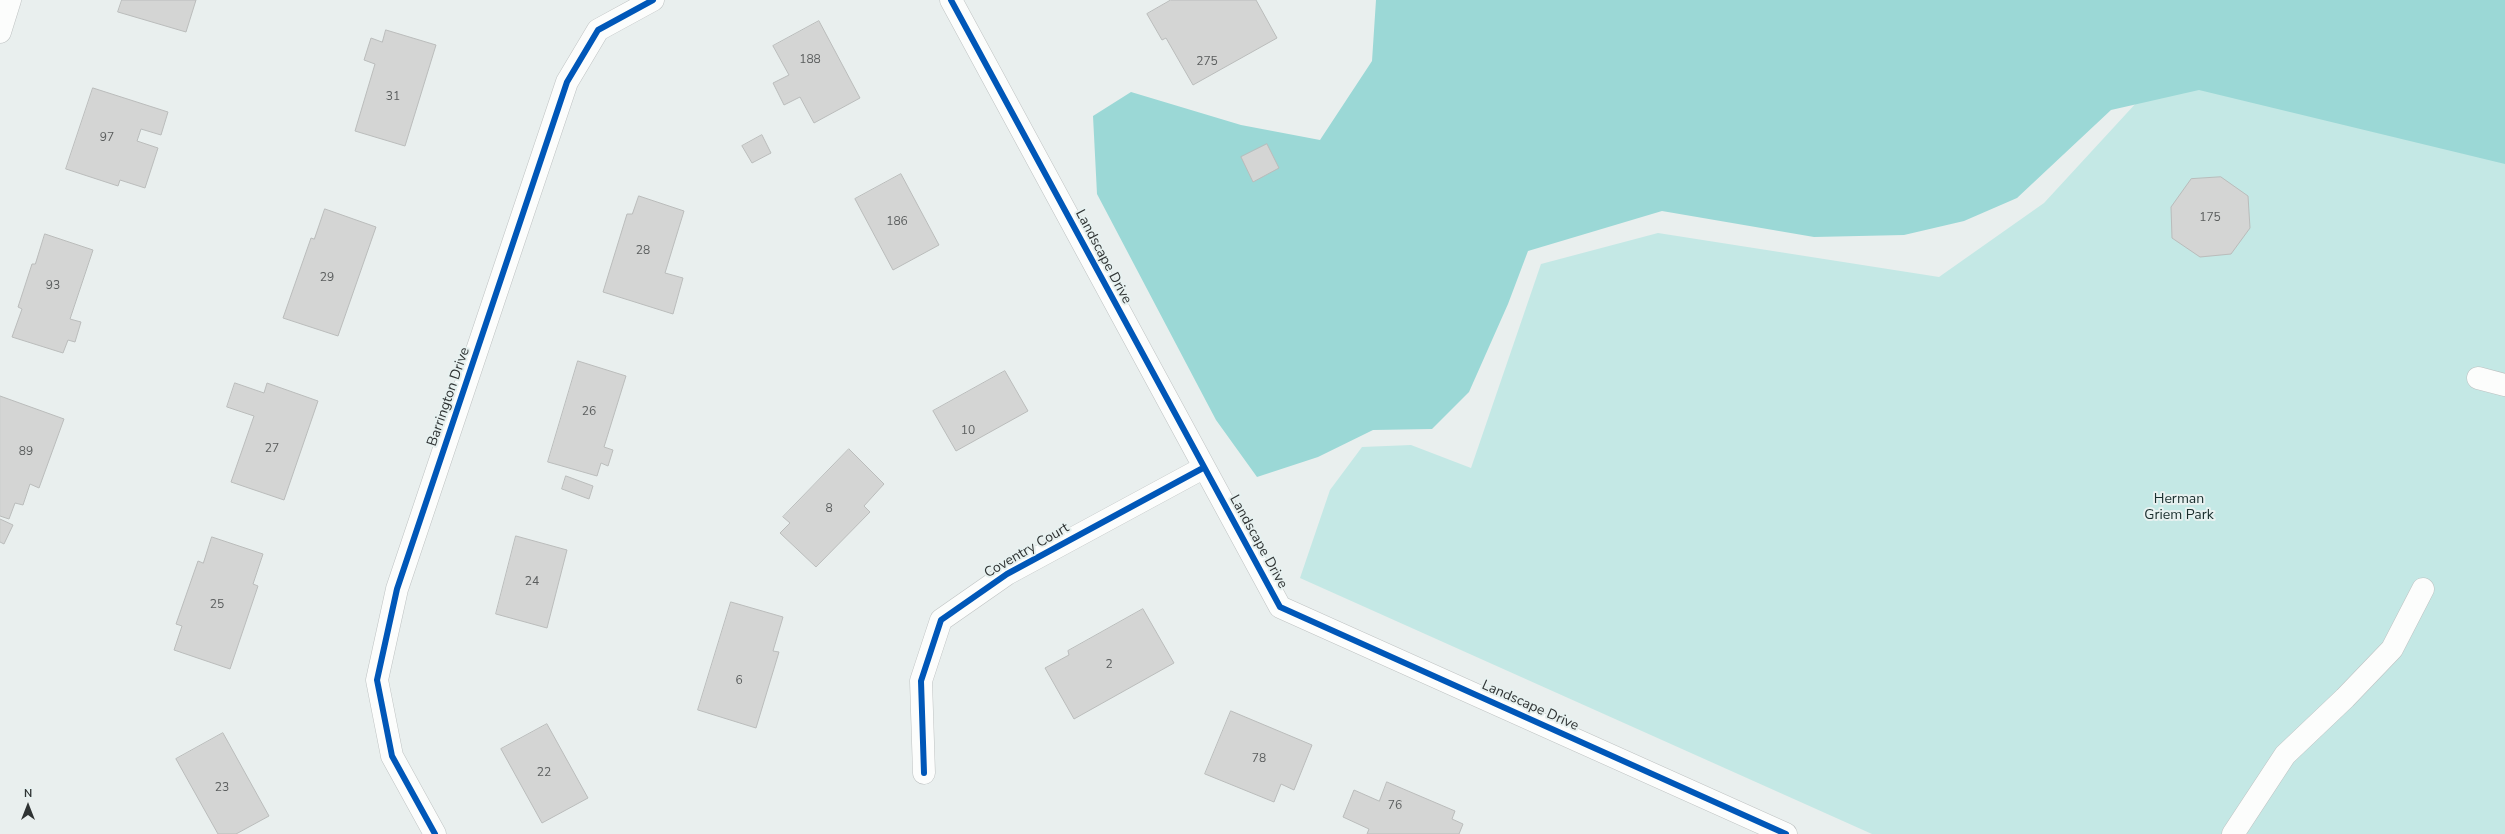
<!DOCTYPE html>
<html>
<head>
<meta charset="utf-8">
<style>
  body { margin:0 }
  #map { position:relative; width:2505px; height:834px; overflow:hidden; background:#e9efee; font-family:"Nunito Sans",sans-serif }
  canvas { display:block }
  .north { position:absolute; left:8px; top:786px; width:40px; height:40px; -webkit-text-stroke:3px #e7f1f0; paint-order:stroke; rotate:0deg; font-size:11px; font-weight:700; line-height:16px; text-align:center; color:#2f3333 }
  .north::after { content:''; display:block; margin:auto; width:14px; height:18px; background:#2f3333; clip-path:polygon(50% 0,100% 100%,50% 72%,0 100%) }
</style>
</head>
<body>
<div id="map">
<canvas width="2505" height="834"></canvas>
<div class="north">N</div>
</div>
<script>
const c = document.querySelector('canvas').getContext('2d');
c.lineJoin = 'round';
function fillPath(path, color) { c.fillStyle = color; c.fill(path, 'evenodd'); }
function trace(path, color, width, dash) { c.strokeStyle = color; c.lineWidth = width; c.lineCap = dash ? 'butt' : 'round'; c.setLineDash(dash || []); c.stroke(path); }
function write(font, color, halo, rows, align = 'center') {
  c.font = font + ' "Nunito Sans",sans-serif'; c.lineWidth = 4; c.setLineDash([]); c.textBaseline = 'middle'; c.strokeStyle = halo; c.fillStyle = color; for (const [text, x, y, turn = 0] of rows) {
    c.save(); c.translate(x, y); c.rotate((+turn || 0) * Math.PI / 180); c.textAlign = isNaN(turn) ? turn : align; if (halo) c.strokeText(text, 0, 0); c.fillText(text, 0, 0); c.restore();
  }
}
const green = new Path2D(`
  M2231,0H2505V834H1872L1300,578L1330,490L1362,447L1411,445L1471,468L1541,264L1658,233L1939,277L2044,203Z`);
const forest = new Path2D(`
  M1376,0H2505V164L2199,90L2111,110L2017,198L1964,221L1904,235L1814,237L1662,211L1528,251L1508,304L1469,392L1432,429L1373,430L1318,457L1257,477L1216,420L1097,194L1093,116L1131,92L1241,125L1320,140L1372,61Z`);
const building = new Path2D(`
  M122,0H196L186,32L118,12Z
  M1171,0H1256L1277,38L1193,85L1166,38L1162,40L1147,14Z
  M819,21L860,98L814,123L800,97L784,105L773,83L789,75L773,46Z
  M386,30L436,45L405,146L355,131L375,64L364,60L371,38L382,42Z
  M93,88L168,112L161,135L141,129L137,141L158,148L145,188L120,180L118,186L66,169Z
  M762,135L771,153L752,163L742,146Z
  M1267,144L1279,168L1253,182L1241,157Z
  M901,174L939,245L893,270L855,199Z
  M2221,177L2248,196L2250,228L2231,254L2200,257L2172,238L2171,207L2191,179Z
  M639,196L684,211L665,273L683,278L673,314L603,292L627,214H632Z
  M325,209L376,227L338,336L283,318L311,238L314,239Z
  M45,234L93,250L70,319L81,322L75,342L68,340L63,353L12,337L22,309L18,307L32,264H35Z
  M578,361L626,376L604,447L613,450L608,466L601,463L597,476L548,462Z
  M1005,371L1028,411L956,451L933,411Z
  M235,383L264,393L267,383L318,401L284,500L231,482L254,416L227,407Z
  M0,396L64,419L39,488L30,484L23,505L15,503L9,519L0,516Z
  M849,449L884,484L864,506L870,512L816,567L780,533L790,523L783,517Z
  M566,476L593,486L589,499L562,489Z
  M0,519L13,525L4,544L0,542Z
  M516,536L567,550L547,628L496,614Z
  M212,537L263,554L253,584L258,586L230,669L174,650L182,626L176,624L198,561L203,563Z
  M731,602L783,617L773,651L779,652L756,728L698,710Z
  M1143,609L1174,663L1074,719L1045,668L1069,655L1068,651Z
  M1231,711L1312,745L1294,790L1281,784L1274,802L1205,774Z
  M547,724L588,798L542,823L501,749Z
  M223,733L269,816L236,834H218L176,759Z
  M1387,782L1455,811L1452,819L1463,824L1459,834H1367L1369,829L1343,817L1354,790L1379,801Z`);
const service = new Path2D(`
  M2478,378L2505,385
  M2233,834L2285,755L2345,698L2392,649L2423,589`);
const minor = new Path2D(`
  M951,0L1280,607L1786,834
  M0,32L10,0
  M924,773L921,681L941,620L1007,574L1203,468
  M435,834L392,756L377,680L397,589L567,82L598,30L653,0`);
const cycleway = new Path2D(`
  M951,0L1280,607L1786,834
  M924,773L921,681L941,620L1007,574L1203,468
  M435,834L392,756L377,680L397,589L567,82L598,30L653,0`);
const numberNames = [
  ["188",810,60],
  ["275",1207,62],
  ["31",393,97],
  ["97",107,138],
  ["175",2210,218],
  ["186",897,222],
  ["28",643,251],
  ["29",327,278],
  ["93",53,286],
  ["26",589,412],
  ["10",968,431],
  ["27",272,449],
  ["89",26,452],
  ["8",829,509],
  ["24",532,582],
  ["25",217,605],
  ["2",1109,665],
  ["6",739,681],
  ["78",1259,759],
  ["22",544,773],
  ["23",222,788],
  ["76",1395,806]
];
const streetNames = [
  ["Landscape Drive",1103,257,62],
  ["Barrington Drive",449,397,-71],
  ["Landscape Drive",1258,542,61],
  ["Coventry Court",1027,551,-30],
  ["Landscape Drive",1530,706,24]
];
const parkNames = [
  ["Herman",2179,500],
  ["Griem Park",2179,516]
];
fillPath(green, '#c4e8e5');
fillPath(forest, '#9bd8d6');
fillPath(building, '#d4d5d4');
trace(building, '#babcbb', 1);
trace(service, '#bec2c2', 23);
trace(minor, '#bec2c2', 23);
trace(service, '#fcfdfc', 22);
trace(minor, '#fcfdfc', 22);
trace(cycleway, '#0057b8', 6);
write('12px', '#5a5d5d', null, numberNames);
write('14px', '#2f3333', '#e7f1f0', streetNames);
write('14px', '#1a2e2d', '#e7f1f0', parkNames);
</script>
</body>
</html>
